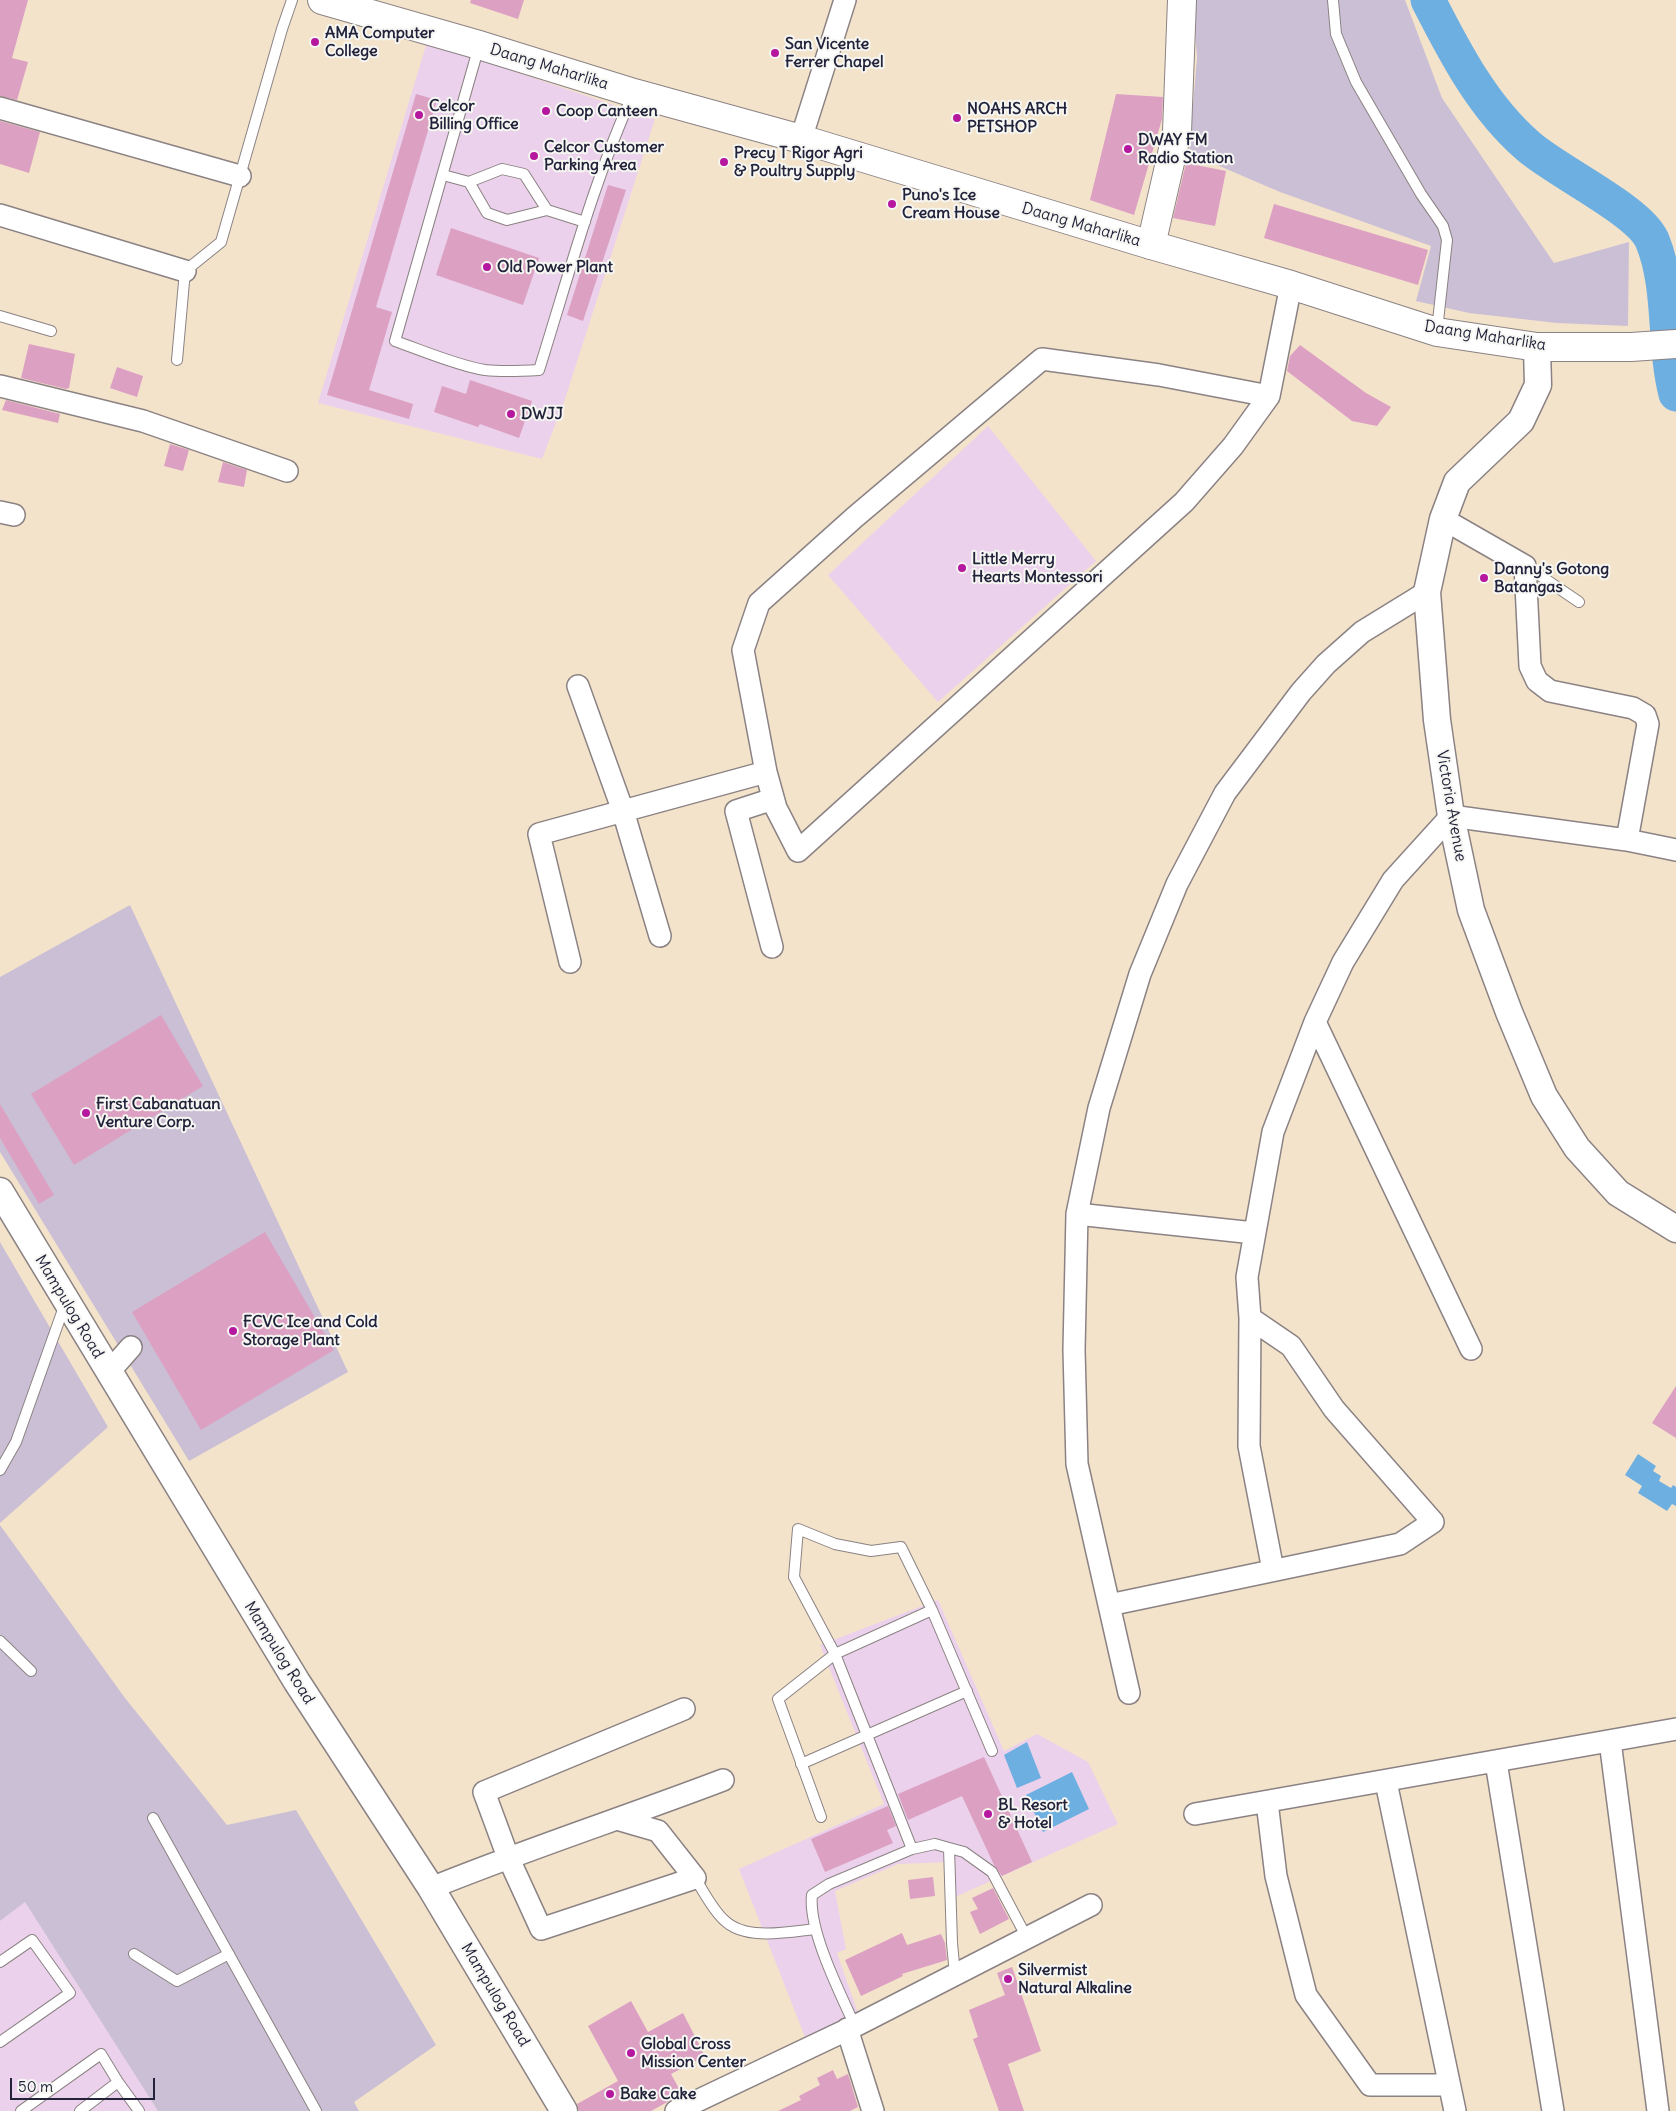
<!DOCTYPE html>
<html>
<head>
<meta charset="utf-8">
<style>
  body { margin:0 }
  #map { position:relative; width:1676px; height:2111px; overflow:hidden; background:#f4e3cb; font-family:Delius,sans-serif }
  canvas { display:block }
  .scale { position:absolute; left:10px; top:2078px; width:145px; height:22px; box-sizing:border-box; border:2px solid #22223b; border-top:0; padding-left:6px; font-size:15px; line-height:18px; white-space:nowrap; color:#22223b; -webkit-text-stroke:4px #f6f6f2; paint-order:stroke }
</style>
</head>
<body>
<div id="map">
<canvas width="1676" height="2111"></canvas>
<div class="scale">50 m</div>
</div>
<script>
const c = document.querySelector('canvas').getContext('2d');
c.lineJoin = 'round';
function fillPath(path, color) { c.fillStyle = color; c.fill(path, 'evenodd'); }
function trace(path, color, width, dash) { c.strokeStyle = color; c.lineWidth = width; c.lineCap = dash ? 'butt' : 'round'; c.setLineDash(dash || []); c.stroke(path); }
function write(font, color, halo, rows, align = 'center') {
  c.font = font + ' Delius,sans-serif'; c.lineWidth = 4; c.setLineDash([]); c.textBaseline = 'middle'; c.strokeStyle = halo; c.fillStyle = color; for (const [text, x, y, turn = 0] of rows) {
    c.save(); c.translate(x, y); c.rotate((+turn || 0) * Math.PI / 180); c.textAlign = isNaN(turn) ? turn : align; if (halo) c.strokeText(text, 0, 0); c.fillText(text, 0, 0); c.restore();
  }
}
const built = new Path2D(`
  M427,42L655,119L564,402L542,459L318,403Z
  M988,426L1096,561L938,702L828,575Z
  M938,1600L1004,1751L1037,1734L1088,1762L1118,1824L955,1897L952,1862L898,1864L835,1891L846,1949L837,1953L858,2013L805,2037L739,1869L884,1804L820,1645Z
  M25,1902L158,2111H0V1921Z`);
const industrial = new Path2D(`
  M1193,0H1405L1442,98L1554,263L1629,242L1628,326L1557,323L1469,313L1416,301L1431,246L1280,192L1189,153L1197,58Z
  M130,905L348,1372L189,1461L0,1152V977Z
  M0,1242L108,1427L0,1523Z
  M0,1525L125,1698L227,1825L296,1810L436,2045L354,2102L359,2111H158L25,1902L0,1921Z`);
const water = new Path2D(`
  M1638,1454L1656,1466L1653,1471L1661,1476L1659,1481L1671,1488L1673,1485L1676,1487V1506L1672,1504L1667,1511L1638,1493L1642,1486L1625,1475Z
  M1027,1742L1041,1778L1017,1788L1004,1755Z
  M1072,1772L1089,1809L1043,1832L1026,1795Z`);
const river = new Path2D(`
  M1428,0C1455,53 1483,107 1528,146C1556,171 1639,210 1652,240C1672,288 1663,344 1676,394`);
const building = new Path2D(`
  M0,0H28L12,58L28,62L17,100L0,96Z
  M471,0H524L518,19L470,3Z
  M416,94L437,100L376,307L392,312L369,390L413,404L409,419L327,395Z
  M1116,94L1163,97L1162,119L1134,215L1090,200Z
  M0,121L40,132L29,173L0,164Z
  M1186,163L1226,171L1215,226L1173,218Z
  M608,185L626,190L583,321L567,315Z
  M1274,204L1428,250L1418,285L1264,238Z
  M451,228L539,258L523,305L436,275Z
  M29,344L75,354L69,388L66,389L21,378Z
  M1300,345L1366,393L1391,407L1377,426L1352,421L1287,371L1290,356Z
  M117,367L143,376L137,397L110,388Z
  M470,380L532,401L519,438L480,424L478,427L434,412L442,386L466,394Z
  M6,400L60,414L58,423L2,410Z
  M170,444L189,450L183,471L164,466Z
  M223,462L247,470L244,487L218,482Z
  M161,1015L203,1086L74,1165L31,1094Z
  M0,1104L54,1195L39,1204L0,1138Z
  M265,1232L334,1350L201,1430L132,1312Z
  M1676,1386V1438L1652,1423Z
  M984,1757L1032,1862L1002,1876L994,1865L962,1796L908,1820L898,1794Z
  M888,1806L896,1826L887,1830L893,1843L825,1872L811,1839Z
  M933,1877L935,1896L910,1899L908,1880Z
  M993,1888L1009,1919L980,1934L970,1912L978,1909L972,1898Z
  M902,1933L907,1945L941,1934L945,1943L947,1960L902,1974L903,1976L861,1996L845,1960Z
  M1012,1967L1041,2051L1008,2064L1024,2111H999L973,2039L978,2037L969,2010L1005,1995L997,1973Z
  M631,2001L648,2032L683,2013L705,2056L671,2074L682,2094L651,2111H579L577,2104L618,2081L588,2026Z
  M833,2070L837,2079L848,2074L858,2107L850,2111H778L801,2100L799,2096L820,2085L817,2078Z`);
const service = new Path2D(`
  M1333,0L1336,34L1356,82L1421,194L1443,226L1447,240L1437,330
  M479,46L395,341C421,350 458,366 485,370C503,372 521,371 539,370C568,278 593,182 633,94
  M443,175L469,182L502,169L524,174L547,210
  M469,182L487,213L507,220L547,210L585,222
  M0,316L51,331
  M177,360L185,271L221,242L282,29L292,0
  M1526,566L1579,602
  M0,1470L16,1442L65,1304
  M0,1641L31,1671
  M992,1751L932,1610L901,1547L871,1551L835,1544L798,1529L794,1577L835,1654L912,1849L935,1844L949,1848L964,1852L992,1872L1027,1938
  M801,1764L967,1691
  M821,1817L778,1699L835,1654L932,1610
  M153,1818L316,2111
  M949,1848L952,1943L955,1975
  M695,1878C704,1892 712,1909 724,1920C745,1941 788,1932 815,1929
  M134,1954L177,1981L229,1954
  M0,1962L32,1940L70,1993L0,2042
  M855,2026C840,1993 808,1930 812,1895L829,1884L912,1849
  M118,2082L139,2111
  M21,2111L101,2054L118,2082L80,2111`);
const minor = new Path2D(`
  M0,108L240,176
  M801,139L845,0
  M0,215L185,271
  M0,386L143,421L287,471
  M1269,396L1159,375L1042,359L855,517L759,603L743,650L766,772L776,808L798,851L1184,502L1233,446L1269,396L1291,285
  M0,512L14,515
  M1443,519L1525,566L1530,666L1537,681L1550,691L1633,708L1645,715L1648,724L1627,840
  M578,686L623,811L660,936
  M772,947L736,811L773,799
  M570,962L539,834L766,772
  M1315,1022L1471,1349
  M1077,1214L1254,1233
  M108,1373L131,1347
  M1273,1570L1249,1446L1250,1318L1247,1277L1273,1132L1315,1022L1343,962L1393,880L1451,816L1627,840L1676,850
  M1109,1605L1400,1544L1433,1522L1334,1409L1291,1346L1250,1318
  M1129,1693L1077,1464L1074,1350L1077,1214L1099,1108L1140,974L1177,884L1225,793L1301,692L1326,664L1362,632L1427,592
  M1610,1741L1658,2111
  M1496,1762L1553,2111
  M1386,1782L1455,2111
  M1267,1802L1276,1876L1306,1995L1370,2085H1449
  M1195,1814L1676,1729
  M620,1820L658,1831L695,1878L541,1929L508,1857L484,1792L684,1709
  M431,1888C527,1849 626,1817 723,1780
  M847,2029L873,2111
  M676,2111L855,2026L1091,1905`);
const tertiary = new Path2D(`
  M1537,347L1538,385L1521,421L1457,482L1443,519L1427,592L1437,720L1451,816L1471,910L1509,1012L1544,1096L1577,1148L1618,1193L1676,1229
  M0,1191L297,1682L431,1888L564,2111`);
const secondary = new Path2D(`
  M1151,245L1177,132L1182,0`);
const trunk = new Path2D(`
  M322,0L479,45L634,93L801,139L1151,245L1291,285L1437,332L1537,347H1631L1676,344`);
const markers = [
  [315,42,5,"#b5179e"],
  [775,53,5,"#b5179e"],
  [546,111,5,"#b5179e"],
  [419,115,5,"#b5179e"],
  [957,118,5,"#b5179e"],
  [1128,149,5,"#b5179e"],
  [534,156,5,"#b5179e"],
  [724,162,5,"#b5179e"],
  [892,204,5,"#b5179e"],
  [487,267,5,"#b5179e"],
  [511,414,5,"#b5179e"],
  [962,568,5,"#b5179e"],
  [1484,578,5,"#b5179e"],
  [86,1113,5,"#b5179e"],
  [233,1331,5,"#b5179e"],
  [988,1814,5,"#b5179e"],
  [1008,1979,5,"#b5179e"],
  [631,2053,5,"#b5179e"],
  [610,2094,5,"#b5179e"]
];
const poiNames = [
  ["AMA Computer",325,33],
  ["College",325,51],
  ["San Vicente",785,44],
  ["Ferrer Chapel",785,62],
  ["Celcor",429,106],
  ["Billing Office",429,124],
  ["NOAHS ARCH",967,109],
  ["PETSHOP",967,127],
  ["Coop Canteen",556,111],
  ["DWAY FM",1138,140],
  ["Radio Station",1138,158],
  ["Celcor Customer",544,147],
  ["Parking Area",544,165],
  ["Precy T Rigor Agri",734,153],
  ["& Poultry Supply",734,171],
  ["Puno's Ice",902,195],
  ["Cream House",902,213],
  ["Old Power Plant",497,267],
  ["DWJJ",521,414],
  ["Little Merry",972,559],
  ["Hearts Montessori",972,577],
  ["Danny's Gotong",1494,569],
  ["Batangas",1494,587],
  ["First Cabanatuan",96,1104],
  ["Venture Corp.",96,1122],
  ["FCVC Ice and Cold",243,1322],
  ["Storage Plant",243,1340],
  ["BL Resort",998,1805],
  ["& Hotel",998,1823],
  ["Silvermist",1018,1970],
  ["Natural Alkaline",1018,1988],
  ["Global Cross",641,2044],
  ["Mission Center",641,2062],
  ["Bake Cake",620,2094]
];
const streetNames = [
  ["Daang Maharlika",549,67,17],
  ["Daang Maharlika",1081,225,16],
  ["Daang Maharlika",1485,336,9],
  ["Victoria Avenue",1451,806,80],
  ["Mampulog Road",69,1307,59],
  ["Mampulog Road",279,1653,58],
  ["Mampulog Road",495,1995,59]
];
fillPath(built, '#ebd1eb');
fillPath(industrial, '#cbbfd5');
fillPath(water, '#6dafe1');
trace(river, '#6dafe1', 35);
fillPath(building, '#dca0c2');
trace(service, '#8b8283', 12);
trace(minor, '#8b8283', 24);
trace(tertiary, '#8b8283', 29);
trace(secondary, '#8b8283', 30);
trace(trunk, '#8b8283', 30);
trace(service, '#fff', 10);
trace(minor, '#fff', 21);
trace(tertiary, '#fff', 26);
trace(secondary, '#fff', 28);
trace(trunk, '#fff', 28);
for (const [x, y, r, color] of markers) { const dot = new Path2D(); dot.arc(x, y, r, 0, 2 * Math.PI); c.fillStyle = color; c.fill(dot); trace(dot, '#f6f6f2', 2); }
write('bold 16px', '#22223b', '#f6f6f2', poiNames, 'left');
write('16px', '#22223b', '#f6f6f2', streetNames);
</script>
</body>
</html>
